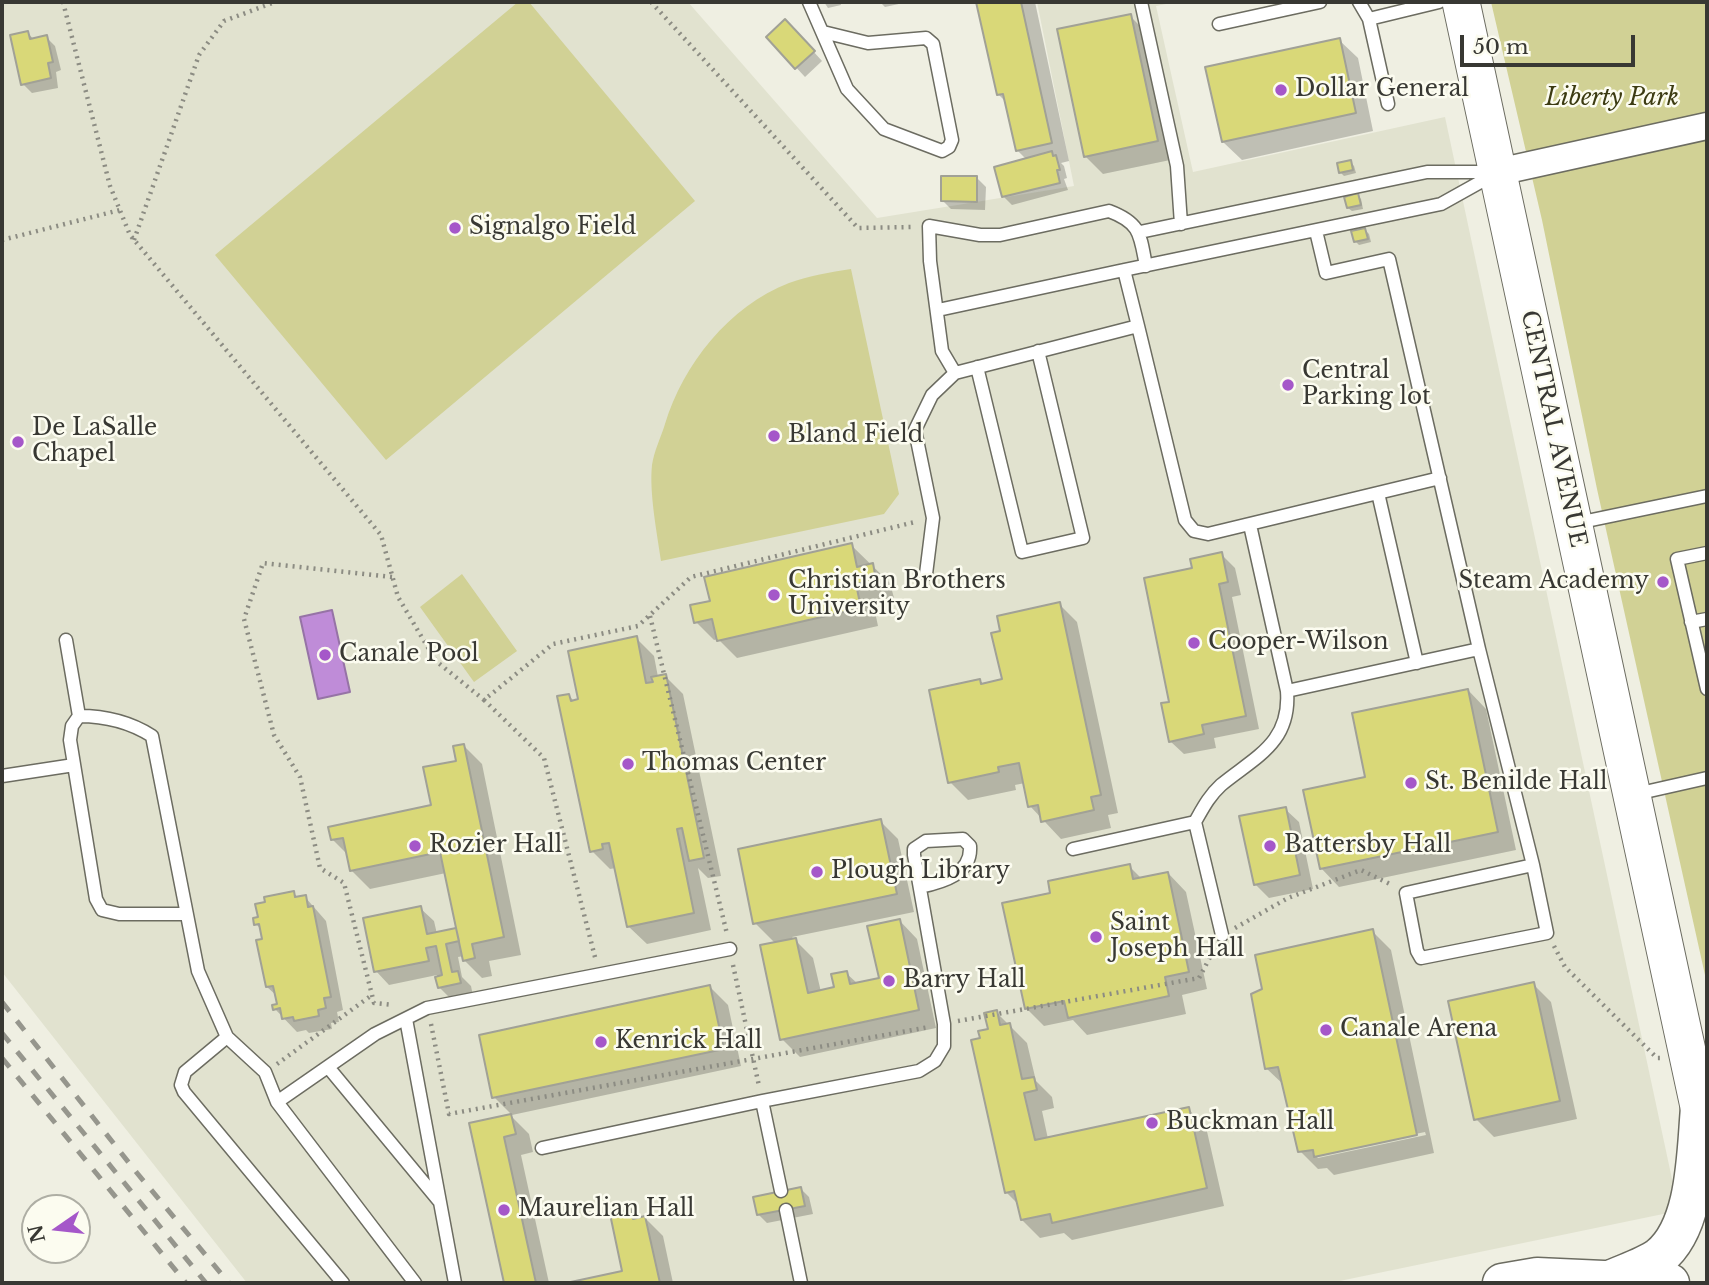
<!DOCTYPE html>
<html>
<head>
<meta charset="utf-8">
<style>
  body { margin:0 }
  #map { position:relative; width:1709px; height:1285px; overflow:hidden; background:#efefe2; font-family:"Libre Baskerville",serif }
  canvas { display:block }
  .frame { position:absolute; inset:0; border:4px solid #383833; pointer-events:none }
  .north { position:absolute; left:21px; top:1194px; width:70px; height:70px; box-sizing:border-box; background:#fcfcf0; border:2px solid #aeaea4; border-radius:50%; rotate:256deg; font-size:19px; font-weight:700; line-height:28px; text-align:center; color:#383833 }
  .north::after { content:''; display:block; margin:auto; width:24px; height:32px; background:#a557c9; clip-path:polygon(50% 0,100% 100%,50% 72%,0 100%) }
  .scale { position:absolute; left:1460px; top:35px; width:175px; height:32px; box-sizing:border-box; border:4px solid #383833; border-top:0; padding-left:9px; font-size:21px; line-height:24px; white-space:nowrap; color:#383833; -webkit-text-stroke:5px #fcfcf0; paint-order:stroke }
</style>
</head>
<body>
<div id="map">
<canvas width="1709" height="1285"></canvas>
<div class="frame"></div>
<div class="north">N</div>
<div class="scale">50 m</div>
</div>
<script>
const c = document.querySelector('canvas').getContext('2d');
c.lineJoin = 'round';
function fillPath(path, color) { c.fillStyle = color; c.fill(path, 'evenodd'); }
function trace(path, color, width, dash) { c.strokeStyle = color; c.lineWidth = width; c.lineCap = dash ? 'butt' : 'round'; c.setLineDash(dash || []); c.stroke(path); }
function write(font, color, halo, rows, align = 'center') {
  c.font = font + ' "Libre Baskerville",serif'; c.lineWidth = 5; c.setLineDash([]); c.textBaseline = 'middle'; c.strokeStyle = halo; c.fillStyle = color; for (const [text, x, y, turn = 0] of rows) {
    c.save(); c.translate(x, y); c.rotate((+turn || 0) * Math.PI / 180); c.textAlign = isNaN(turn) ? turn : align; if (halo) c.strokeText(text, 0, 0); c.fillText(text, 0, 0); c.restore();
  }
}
const built = new Path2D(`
  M2,2H688L877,218L1074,186L1037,2H1176L1156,6L1193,172L1445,117L1675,1193L1668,1213L1330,1283H247L2,972Z`);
const green = new Path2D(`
  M518,2H529L695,201L386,460L215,255Z
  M1491,2H1707V984L1597,489L1542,220Z
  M851,269L899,494L884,514L661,561C657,533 649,492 652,465C654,451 661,437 665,424C683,365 729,306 789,283C809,276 830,272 851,269Z
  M462,574L517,651L474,682L420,607Z`);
const water = new Path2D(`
  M332,610L350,692L318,699L300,617Z`);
const shadow = new Path2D(`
  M824,2H840L841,5L828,8Z
  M880,2H908L885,7Z
  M978,2H1035L1069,161L1061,163L1064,166L1067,178L1064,179L1068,190L1012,205L1003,196L1027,160L1017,150L1007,103L998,94Z
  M1130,16L1148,34L1175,159L1103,174L1085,156Z
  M794,30L822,61L805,77L768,37Z
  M28,33L34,40L46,37L55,46L61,70L56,72L58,88L32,93L23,84Z
  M1339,40L1358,58L1373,131L1242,160L1223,142Z
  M1350,162L1354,166L1356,173L1344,176L1340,172Z
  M977,178L986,187L985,210L951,209L942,200Z
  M1357,195L1361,199L1363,209L1352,211L1348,208Z
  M1365,230L1369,234L1371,242L1359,245L1355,241Z
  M851,545L890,583L894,598L873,602L878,626L737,658L718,639L714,640L696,622Z
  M1221,554L1235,568L1241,595L1232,597L1259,729L1214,738L1216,748L1184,754L1170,741L1171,703L1194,569Z
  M1059,604L1077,622L1118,813L1108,815L1111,828L1061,839L1030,806L1025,783L1015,785L1016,790L968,800L950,782L980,681L984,685L1004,681L1002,632Z
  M636,638L654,656L658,677L665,676L683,694L721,876L708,878L698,868L711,930L647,944L628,926L616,868L610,869L592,851L569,696L575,702L581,701Z
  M1468,690L1486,709L1516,850L1339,887L1321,868L1367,778Z
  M464,746L482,764L521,955L489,961L492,976L482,978L464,960V956L458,957L462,977L471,986L473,996L453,1001L439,987L437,975L389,985L376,971L420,908L434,921L437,934H459L446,873L370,889L351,870L348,855L332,839L433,807L458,762Z
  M1285,809L1299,822L1313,889L1269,898L1255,884Z
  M880,821L898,839L914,912L792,937L813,958L821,992L836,989L846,973L858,984L881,980L899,920L917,939L936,1028L800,1057L782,1039L776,944L755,923Z
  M1129,866L1142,879L1168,873L1186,892L1207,989L1182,995L1186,1014L1087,1035L1073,1020L1044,1026L1026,1008L1052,894Z
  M293,893L299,898L305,897L326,921L343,1010L337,1012L339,1022L331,1023L332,1029L309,1033L306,1030L297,1032L275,1009L279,1006L277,996L267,987L264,941L262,930L256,924Z
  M1372,931L1391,950L1434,1153L1334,1175L1327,1168L1318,1169L1300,1151L1285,1086L1266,1068ZM1425,1132L1426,1135L1318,1158L1315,1155Z
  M1533,984L1551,1002L1577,1119L1494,1137L1476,1119Z
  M710,987L728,1005L741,1066L512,1115L494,1097Z
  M996,1012L1027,1043L1036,1081L1052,1097L1054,1108L1042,1111L1048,1139L1188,1109L1206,1127L1224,1206L1072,1240L1064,1233L1040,1238L1022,1220L1019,1205L1007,1193L982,1039L990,1030Z
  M511,1116L529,1134L533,1152L521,1155L549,1283H506L471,1124Z
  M800,1188L809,1197L813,1214L767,1223L758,1214Z
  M630,1211L639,1219L645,1218L663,1236L673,1283H574L624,1272Z`);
const building = new Path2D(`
  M976,2H1021L1052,143L1016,151L1003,94L997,95Z
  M1131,14L1158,141L1084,157L1057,29Z
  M785,19L815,51L795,69L766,37Z
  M28,31L30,39L47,35L53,62L48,63L51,78L21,85L10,35Z
  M1340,38L1356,113L1222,142L1205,67Z
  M1052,151L1053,156L1056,155L1060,170H1057L1060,183L1002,197L994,167Z
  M1351,160L1353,170L1339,173L1337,163Z
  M941,176H977V202L941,201Z
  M1358,193L1361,205L1347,208L1344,197Z
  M1365,228L1368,239L1354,242L1351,231Z
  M852,543L857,567L873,563L876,580L856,584L861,608L717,641L712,619L694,623L690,605L710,601L704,577Z
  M1222,552L1228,582L1219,584L1246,716L1202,725L1204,734L1169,742L1161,703L1169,702L1144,578L1192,568L1190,559Z
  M1060,602L1101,795L1091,797L1094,810L1041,822L1038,805L1028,807L1019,763L998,767L999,772L948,783L929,690L980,679L981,684L1002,679L991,633L1000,631L997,616Z
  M637,636L646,683L653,682L651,677L666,674L704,858L689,861L682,828L677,829L694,913L627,927L609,843L602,844L603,849L590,852L557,696L569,694L571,701L578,699L568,651Z
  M1468,689L1498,832L1320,869L1303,790L1365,777L1352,713Z
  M464,744L504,937L472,944L475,958L463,961L440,852L350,871L343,838L331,840L328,827L431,805L423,767L456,761L453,746Z
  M1286,807L1300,875L1254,885L1239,816Z
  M881,819L897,894L753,924L738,849Z
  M1130,864L1133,879L1168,872L1189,972L1165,977L1169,996L1068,1018L1064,1001L1025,1009L1002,903L1050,893L1048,881Z
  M294,891L295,897L306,895L308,907L313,906L331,997L324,998L326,1008L318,1010L319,1016L294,1021L293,1017L282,1019L280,1008L273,1010L272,1005L277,1004L273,986L266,987L256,940L262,939L259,924L254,925L253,918L258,917L255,904L265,902L264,897Z
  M421,906L427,934L456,928L459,941L446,944L452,972L458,971L461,983L438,988L435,977L442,975L436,946L426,948L429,961L374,972L363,918Z
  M900,919L919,1010L780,1040L760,945L796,938L808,993L834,987L831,974L847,971L850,984L879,978L867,926Z
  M1373,929L1417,1135L1314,1157L1313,1150L1298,1152L1278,1067L1265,1069L1251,994L1262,989L1255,955Z
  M1534,982L1560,1101L1474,1120L1448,1001Z
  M710,985L724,1049L492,1098L479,1035Z
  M997,1010L1000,1025L1010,1023L1022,1079L1034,1077L1037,1090L1024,1093L1035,1140L1189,1107L1207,1188L1052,1223L1050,1214L1021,1220L1014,1191L1005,1193L971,1040L980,1038L978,1031L988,1029L984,1013Z
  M511,1114L516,1134L504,1137L536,1283H504L469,1123Z
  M801,1187L805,1206L757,1215L753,1197Z
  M631,1209L633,1219L645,1216L660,1283H566L622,1271L610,1214Z`);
const path = new Path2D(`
  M63,2L110,186L130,235L381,535L398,597L436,661L484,700L553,644L638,626L691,577L915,522
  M651,2L858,228L914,227
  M2,240L120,210
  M134,240L199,55L224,21L275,2
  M392,577L263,563L244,619L274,735L300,777L320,868L344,883L374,1003L393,1005
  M650,616L727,934
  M484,700L544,758L596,961
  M1235,928L1288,898L1361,870L1392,885
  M1554,946L1565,967L1657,1058H1660
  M733,965L759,1086
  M958,1021L1199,978L1215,948
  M431,1024L449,1114L929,1027
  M277,1064L372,995`);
const lane = new Path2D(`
  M809,2L847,89L884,129L942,151L949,147L952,140L933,44L926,38L868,43L823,32
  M1141,2L1177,166L1181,224
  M1359,2L1369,19L1439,2
  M1369,19L1388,104
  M1219,24L1320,2
  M1316,231L1326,273L1389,259L1479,649
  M1140,232L1427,172H1494
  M938,310L1124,270
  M1138,326L1185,520L1194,531L1208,534L1440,478
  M977,367L1022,552L1083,538L1038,351
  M955,373L942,351L930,261L929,226L980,235H1000L1109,211C1141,223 1140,235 1146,266
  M1378,493L1417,663
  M1577,523L1707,496
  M1707,553L1677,559L1707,689
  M926,574L933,518L915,430L932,395L955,373L1138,326L1124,270L1441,204L1493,175
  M1691,622L1707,619
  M66,640L79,716C105,716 130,722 152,736L198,971L227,1037L265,1072L277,1102L415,1283
  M1287,691L1479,649L1533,865L1547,933L1421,958L1417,951L1406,893L1533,865
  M79,716L72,726L70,740L96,899L102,910L119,914H187
  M2,776L74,765
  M1636,794L1707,778
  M1073,849L1195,822
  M1222,935L1195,822C1203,808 1209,796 1221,785C1255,757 1291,743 1287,691L1250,525
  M406,1019L455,1283
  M227,1037L185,1072L181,1085L184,1092L343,1283
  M328,1067L439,1201
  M762,1101L781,1191
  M277,1102L375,1034L427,1008L730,949
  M542,1148L762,1101L919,1071L935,1061L944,1046V1024L914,855V849L926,841L963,839L970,846C972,874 943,882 920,887
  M786,1210L801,1283`);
const street = new Path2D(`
  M1498,172L1707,126`);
const secondary = new Path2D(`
  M1461,2L1706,1139`);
const primary = new Path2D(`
  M1610,1280C1625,1273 1645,1267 1659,1257C1697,1227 1696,1152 1700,1108
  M1502,1283L1537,1277L1670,1283`);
const rail = new Path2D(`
  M2,1002L137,1173L229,1283
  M2,1033L206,1283
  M2,1058L186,1283`);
const markers = [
  [1281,90,7,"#a557c9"],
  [455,228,7,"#a557c9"],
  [1288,385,7,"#a557c9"],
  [774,436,7,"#a557c9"],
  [18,442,7,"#a557c9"],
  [1663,582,7,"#a557c9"],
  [774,595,7,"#a557c9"],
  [1194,643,7,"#a557c9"],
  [325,655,7,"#a557c9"],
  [628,764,7,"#a557c9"],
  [1411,783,7,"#a557c9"],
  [415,846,7,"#a557c9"],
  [1270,846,7,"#a557c9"],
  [817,872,7,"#a557c9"],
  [1096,937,7,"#a557c9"],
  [889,981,7,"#a557c9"],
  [1326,1030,7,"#a557c9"],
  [601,1042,7,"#a557c9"],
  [1152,1123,7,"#a557c9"],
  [504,1210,7,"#a557c9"]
];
const poiNames = [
  ["Dollar General",1295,90],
  ["Signalgo Field",469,228],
  ["Central",1302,372],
  ["Parking lot",1302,398],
  ["De LaSalle",32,429],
  ["Chapel",32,455],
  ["Bland Field",788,436],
  ["Christian Brothers",788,582],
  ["University",788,608],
  ["Steam Academy",1649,582,"right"],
  ["Cooper-Wilson",1208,643],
  ["Canale Pool",339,655],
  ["Thomas Center",642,764],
  ["St. Benilde Hall",1425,783],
  ["Rozier Hall",429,846],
  ["Battersby Hall",1284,846],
  ["Plough Library",831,872],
  ["Saint",1110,924],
  ["Joseph Hall",1110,950],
  ["Barry Hall",903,981],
  ["Canale Arena",1340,1030],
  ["Kenrick Hall",615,1042],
  ["Buckman Hall",1166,1123],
  ["Maurelian Hall",518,1210]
];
const parkNames = [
  ["Liberty Park",1612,99]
];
const streetNames = [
  ["CENTRAL AVENUE",1553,429,78]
];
fillPath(built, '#e1e2cf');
fillPath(green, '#d1d195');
fillPath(water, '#bf8cd8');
trace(water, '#9673a6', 2);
fillPath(shadow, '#0003');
fillPath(building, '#d9d878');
trace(building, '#a1a196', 2);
trace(lane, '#6c6c61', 15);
trace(street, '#6c6c61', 29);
trace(secondary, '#6c6c61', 39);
trace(primary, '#6c6c61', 41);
trace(path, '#8c8c83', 4.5, [2, 5]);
trace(lane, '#fff', 12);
trace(street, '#fff', 26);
trace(secondary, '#fff', 37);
trace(primary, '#fff', 38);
trace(rail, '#96968d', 5, [12, 12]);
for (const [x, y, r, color] of markers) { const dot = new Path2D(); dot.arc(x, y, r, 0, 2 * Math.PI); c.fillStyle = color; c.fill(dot); trace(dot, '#fcfcf0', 2.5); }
write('23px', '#383833', '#fcfcf0', poiNames, 'left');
write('italic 23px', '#3c3b12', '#fcfcf0', parkNames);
write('23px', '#383833', '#fcfcf0', streetNames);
</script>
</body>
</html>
